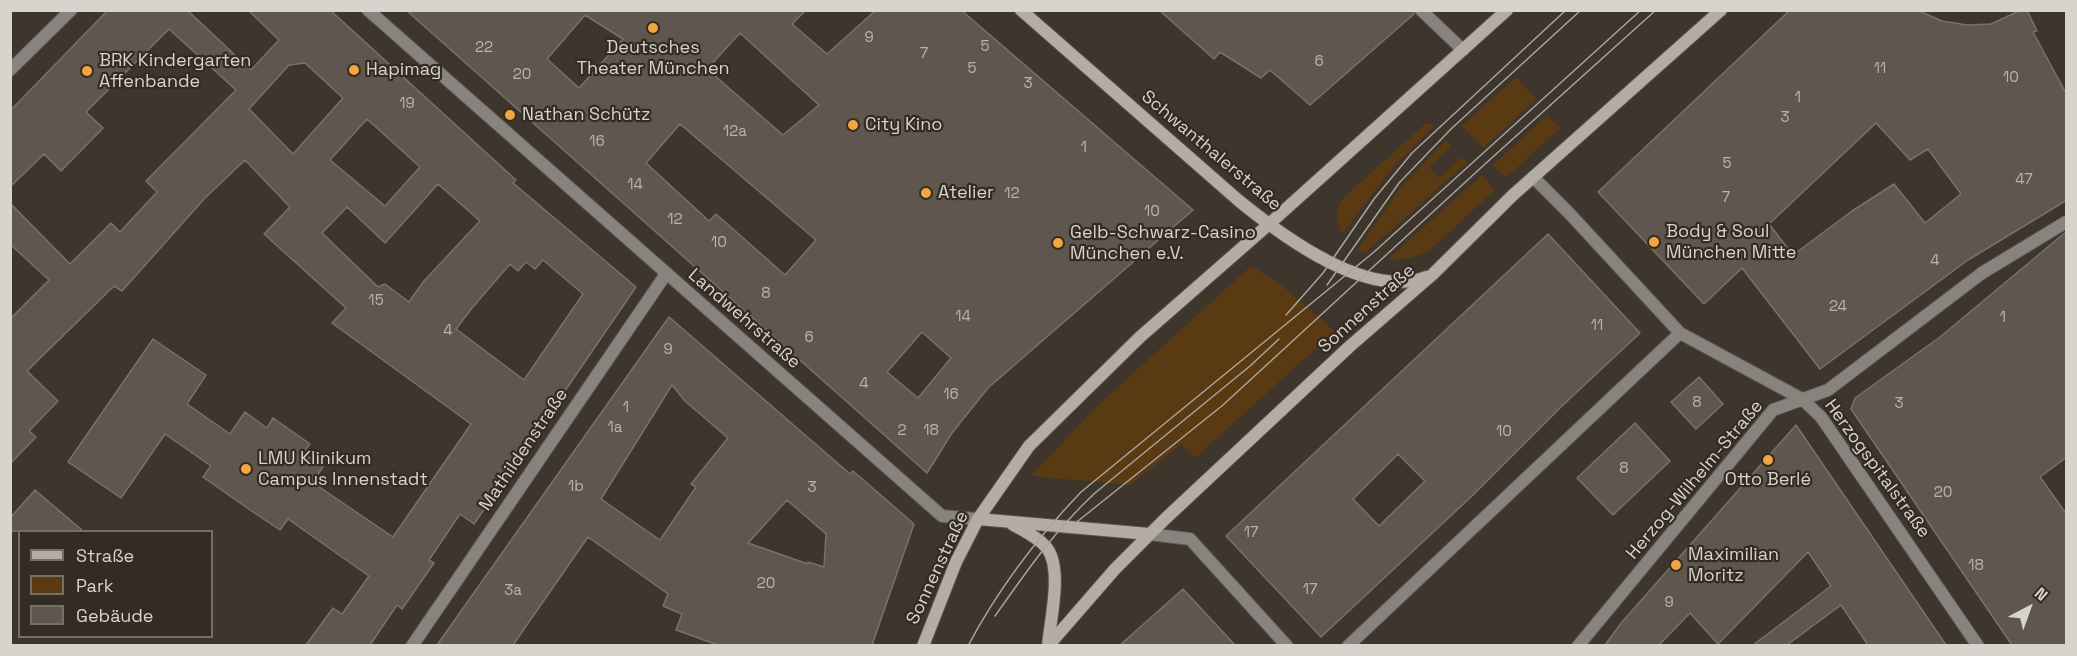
<!DOCTYPE html>
<html>
<head>
<meta charset="utf-8">
<style>
  body { margin:0 }
  #map { position:relative; width:2077px; height:656px; overflow:hidden; background:#3e362d; font-family:"Space Grotesk",sans-serif }
  canvas { display:block }
  .frame { position:absolute; inset:0; border:12px solid #d8d3cd; pointer-events:none }
  .legend { position:absolute; left:18px; top:530px; width:195px; height:108px; box-sizing:border-box; background:#342c23; border:2px solid #766f67; margin:0; padding:8px 10px; list-style:none; font-size:18px; color:#d8d3cd }
  .legend li { display:flex; align-items:center; gap:12px; height:30px }
  .legend b { width:30px; border:2px solid #766f67 }
  .north { position:absolute; left:1999px; top:578px; width:60px; height:60px; -webkit-text-stroke:4px #342c23; paint-order:stroke; rotate:41deg; font-size:16px; font-weight:700; line-height:24px; text-align:center; color:#d8d3cd }
  .north::after { content:''; display:block; margin:auto; width:21px; height:27px; background:#d8d3cd; clip-path:polygon(50% 0,100% 100%,50% 72%,0 100%) }
</style>
</head>
<body>
<div id="map">
<canvas width="2077" height="656"></canvas>
<div class="frame"></div>
<ul class="legend">
<li><b style="height:8px;background:#b4ada6"></b>Straße</li>
<li><b style="height:16px;background:#5a3a12"></b>Park</li>
<li><b style="height:16px;background:#5f564d"></b>Gebäude</li>
</ul>
<div class="north">N</div>
</div>
<script>
const c = document.querySelector('canvas').getContext('2d');
c.lineJoin = 'round';
function fillPath(path, color) { c.fillStyle = color; c.fill(path, 'evenodd'); }
function trace(path, color, width, dash) { c.strokeStyle = color; c.lineWidth = width; c.lineCap = dash ? 'butt' : 'round'; c.setLineDash(dash || []); c.stroke(path); }
function write(font, color, halo, rows, align = 'center') {
  c.font = font + ' "Space Grotesk",sans-serif'; c.lineWidth = 4.5; c.setLineDash([]); c.textBaseline = 'middle'; c.strokeStyle = halo; c.fillStyle = color; for (const [text, x, y, turn = 0] of rows) {
    c.save(); c.translate(x, y); c.rotate((+turn || 0) * Math.PI / 180); c.textAlign = isNaN(turn) ? turn : align; if (halo) c.strokeText(text, 0, 0); c.fillText(text, 0, 0); c.restore();
  }
}
const green = new Path2D(`
  M1516,77L1536,99L1483,148L1462,126Z
  M1547,115L1560,128L1506,178L1493,165Z
  M1425,124H1431L1433,127L1394,166L1342,234C1335,222 1336,210 1343,198Z
  M1446,140L1451,146L1429,167L1439,178L1461,157L1467,163L1365,253L1357,250L1402,186Z
  M1482,175L1495,190L1429,251L1410,258L1387,260Z
  M1251,266L1280,284L1335,331L1195,458L1181,444L1130,485L1031,476L1095,408Z`);
const building = new Path2D(`
  M108,10H187L251,70L279,40L248,10H330L516,180L513,183L636,287L474,524L460,514L429,560L434,563L402,609L397,605L370,645H306L333,608L342,614L369,576L288,519L280,530L250,510L203,477L211,466L165,434L121,498L68,462L153,339L206,375L187,404L230,434L245,412L267,428L273,418L310,444L303,453L323,467L312,482L393,537L471,424L332,323L346,308L264,234L290,207L245,160L205,198L122,291L114,286L27,371L58,401L29,431L36,437L10,464V319L49,280L10,244V203L70,264L111,223L120,232L157,192L146,181L236,90L169,29L86,112L103,128L61,171L44,154L10,187V111ZM305,63L343,98L293,154L249,109L289,65ZM367,119L420,167L385,206L330,160ZM438,184L480,221L423,282L409,302L385,284L378,287L322,233L347,207L385,243ZM543,260L583,294L524,380L456,329L472,308L510,264L518,271L526,262L535,269Z
  M406,10H806L792,24L827,54L876,10H961L1193,210L988,388L952,433L927,473ZM585,15L623,39L579,88L547,59ZM740,33L819,105L783,135L707,69ZM680,124L816,240L785,275L716,214L709,221L646,163ZM922,332L951,358L918,398L887,372Z
  M1159,10H1413L1414,14L1310,105L1270,70L1261,78L1220,52L1214,59Z
  M1790,10H1917L1942,21L1967,25L1991,24L2021,10H2027L2037,31L2033,32L2067,95V200L1968,260L1820,369L1742,268L1704,304L1598,192ZM1876,123L1910,160L1928,149L1961,194L1925,223L1894,184L1852,211L1793,255L1769,224Z
  M2067,231V457L2040,477L2067,515V645H2012L1851,409L1855,398L1940,337Z
  M1548,234L1640,333L1563,405L1473,495L1321,637L1226,536ZM1398,454L1425,481L1379,526L1353,499Z
  M669,317L850,474L853,471L914,524L872,645H718L676,630L682,614L663,606L668,594L588,537L513,645H437ZM672,385L685,401L728,438L691,484L696,487L660,540L601,499ZM787,500L826,534L824,567L808,562V564L748,543Z
  M1699,377L1723,404L1696,429L1671,402Z
  M1635,423L1670,461L1613,515L1577,478Z
  M1796,425L1946,645H1868L1841,605L1787,645H1753L1831,586L1808,552L1718,644L1690,613L1659,645H1605L1622,622Z
  M35,490L83,531H10V518Z
  M1183,589L1235,645H1120Z`);
const pedestrian = new Path2D(`
  M1982,273L2066,222`);
const minor = new Path2D(`
  M368,10L942,516L978,519
  M1421,10L1463,50
  M10,70L71,10
  M1533,177L1569,213L1680,333L1802,399L1821,417L1978,646
  M1149,534L1190,539L1287,646
  M412,646L666,274
  M1348,646L1680,333
  M1578,646L1773,410L1828,390L1982,273`);
const secondary = new Path2D(`
  M1021,10L1238,200C1282,236 1367,300 1426,277
  M978,519L1149,534
  M1012,524C1024,531 1038,537 1047,548C1063,570 1050,620 1048,646
  M923,646L956,562L978,519L1029,446L1140,337L1268,225L1507,10
  M1048,646L1115,569L1165,519L1349,347L1433,274L1513,195L1721,10`);
const tram = new Path2D(`
  M1327,285L1399,183L1452,128L1581,10
  M1286,315L1323,273L1374,199L1412,153L1566,10
  M1073,525L1223,405L1485,164L1656,10
  M995,616C1026,572 1055,530 1095,493L1250,366L1279,339
  M968,646C998,589 1037,538 1081,492L1374,252L1641,10`);
const markers = [
  [653,28,6,"#f2a541"],
  [354,70,6,"#f2a541"],
  [87,71,6,"#f2a541"],
  [510,115,6,"#f2a541"],
  [853,125,6,"#f2a541"],
  [926,193,6,"#f2a541"],
  [1654,242,6,"#f2a541"],
  [1058,243,6,"#f2a541"],
  [1768,460,6,"#f2a541"],
  [246,469,6,"#f2a541"],
  [1676,565,6,"#f2a541"]
];
const numberNames = [
  ["9",869,38],
  ["5",985,47],
  ["22",484,48],
  ["7",924,54],
  ["6",1319,62],
  ["5",972,69],
  ["11",1880,69],
  ["20",522,75],
  ["10",2011,78],
  ["3",1028,84],
  ["1",1798,98],
  ["19",407,104],
  ["3",1785,118],
  ["12a",735,132],
  ["16",597,142],
  ["1",1084,148],
  ["5",1727,164],
  ["47",2024,180],
  ["14",635,185],
  ["12",1012,194],
  ["7",1726,198],
  ["10",1152,212],
  ["12",675,220],
  ["10",719,243],
  ["4",1935,261],
  ["8",766,294],
  ["15",376,301],
  ["24",1838,307],
  ["14",963,317],
  ["1",2003,318],
  ["11",1597,326],
  ["4",448,331],
  ["6",809,338],
  ["9",668,350],
  ["4",864,384],
  ["16",951,395],
  ["8",1697,403],
  ["3",1899,404],
  ["1",626,408],
  ["1a",615,428],
  ["2",902,431],
  ["18",931,431],
  ["10",1504,432],
  ["8",1624,469],
  ["1b",576,487],
  ["3",812,488],
  ["20",1943,493],
  ["17",1251,533],
  ["18",1976,566],
  ["20",766,584],
  ["17",1310,590],
  ["3a",513,591],
  ["9",1669,603]
];
const poiNames = [
  ["Deutsches",653,48,"center"],
  ["Theater München",653,69,"center"],
  ["BRK Kindergarten",99,61],
  ["Affenbande",99,82],
  ["Hapimag",366,70],
  ["Nathan Schütz",522,115],
  ["City Kino",865,125],
  ["Atelier",938,193],
  ["Body & Soul",1666,232],
  ["München Mitte",1666,253],
  ["Gelb-Schwarz-Casino",1070,233],
  ["München e.V.",1070,254],
  ["LMU Klinikum",258,459],
  ["Campus Innenstadt",258,480],
  ["Otto Berlé",1768,480,"center"],
  ["Maximilian",1688,555],
  ["Moritz",1688,576]
];
const streetNames = [
  ["Schwanthalerstraße",1211,151,40],
  ["Sonnenstraße",1367,309,-42],
  ["Landwehrstraße",744,319,41],
  ["Mathildenstraße",524,450,-56],
  ["Herzogspitalstraße",1877,469,54],
  ["Herzog-Wilhelm-Straße",1695,480,-50],
  ["Sonnenstraße",938,568,-65]
];
fillPath(green, '#5a3a12');
fillPath(building, '#5f564d');
trace(building, '#7a7167', 1.5);
trace(pedestrian, '#5a524a', 14);
trace(minor, '#5a524a', 14);
trace(secondary, '#5a524a', 14);
trace(pedestrian, '#87837e', 12);
trace(minor, '#87837e', 12);
trace(secondary, '#b4ada6', 12);
trace(tram, '#aba59e', 1.5);
for (const [x, y, r, color] of markers) { const dot = new Path2D(); dot.arc(x, y, r, 0, 2 * Math.PI); c.fillStyle = color; c.fill(dot); trace(dot, '#342c23', 2); }
write('15px', '#bab4ad', null, numberNames);
write('18px', '#d8d3cd', '#342c23', poiNames, 'left');
write('18px', '#d8d3cd', '#342c23', streetNames);
</script>
</body>
</html>
